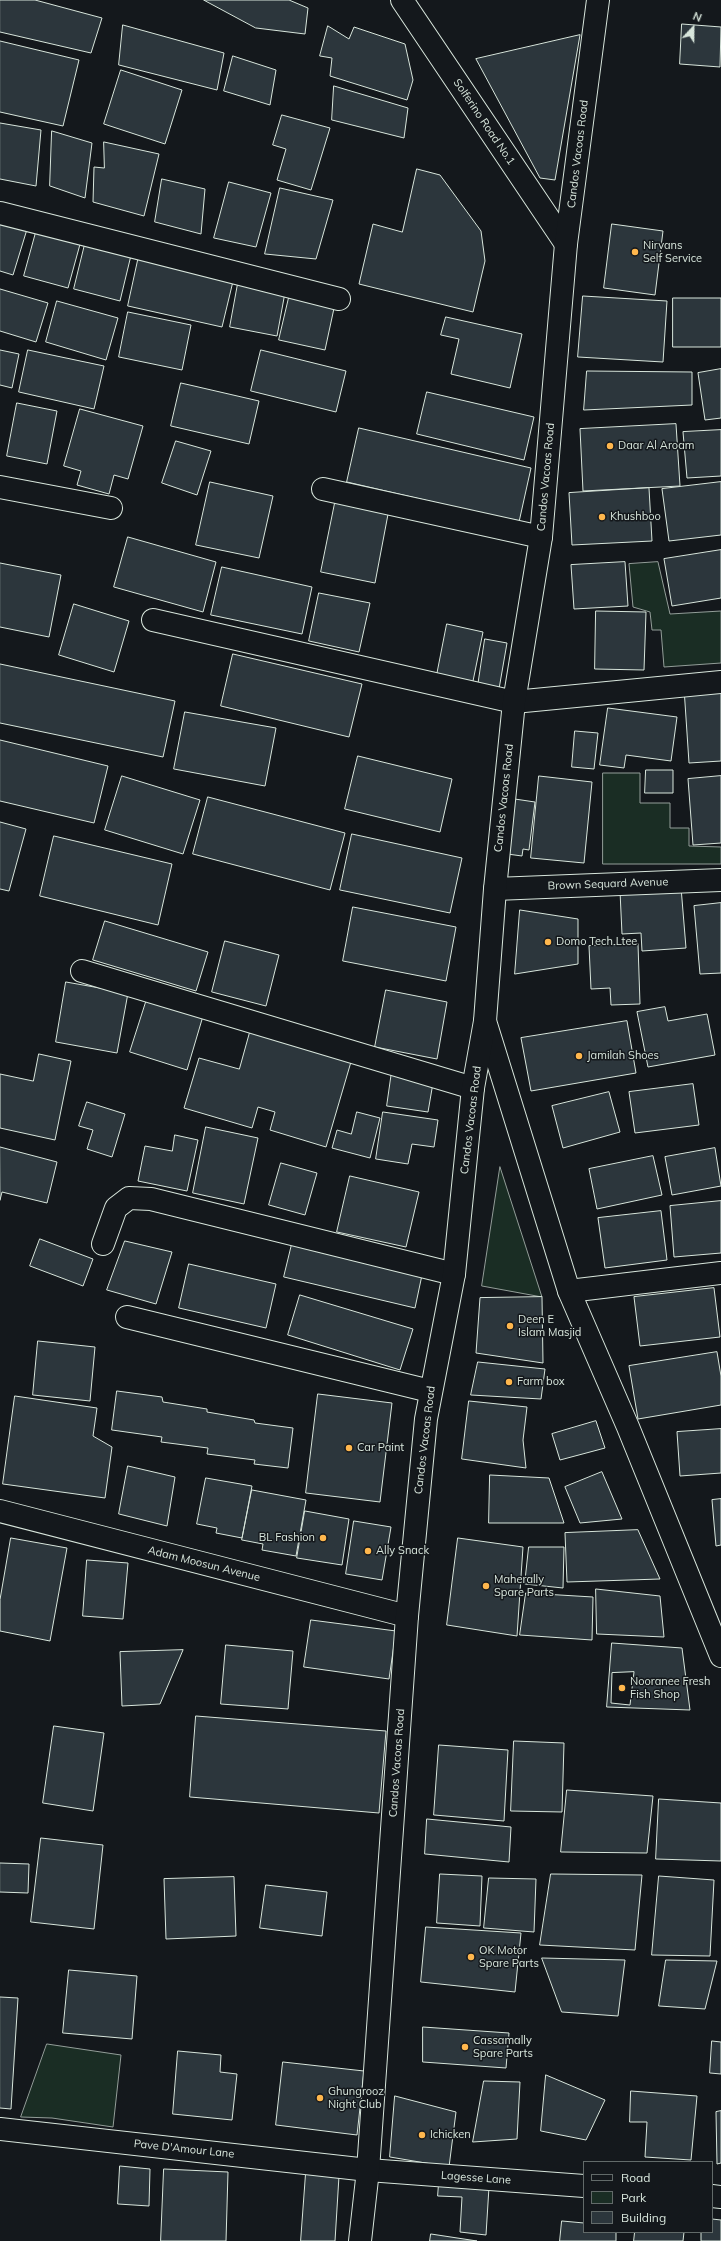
<!DOCTYPE html>
<html>
<head>
<meta charset="utf-8">
<style>
  body { margin:0 }
  #map { position:relative; width:721px; height:2241px; overflow:hidden; background:#14181c; font-family:Mulish,sans-serif }
  canvas { display:block }
  .legend { position:absolute; left:583px; top:2161px; width:130px; height:72px; box-sizing:border-box; background:#14181c; border:1px solid #626a69; margin:0; padding:5px 7px; list-style:none; font-size:12px; color:#d8e6dc }
  .legend li { display:flex; align-items:center; gap:8px; height:20px }
  .legend b { width:20px; border:1px solid #626a69 }
  .north { position:absolute; left:673px; top:8px; width:40px; height:40px; -webkit-text-stroke:3px #14181c; paint-order:stroke; rotate:22deg; font-size:11px; font-weight:700; line-height:16px; text-align:center; color:#d8e6dc }
  .north::after { content:''; display:block; margin:auto; width:14px; height:18px; background:#d8e6dc; clip-path:polygon(50% 0,100% 100%,50% 72%,0 100%) }
</style>
</head>
<body>
<div id="map">
<canvas width="721" height="2241"></canvas>
<ul class="legend">
<li><b style="height:5px;background:#14181c"></b>Road</li>
<li><b style="height:11px;background:#1a2d24"></b>Park</li>
<li><b style="height:11px;background:#2c363c"></b>Building</li>
</ul>
<div class="north">N</div>
</div>
<script>
const c = document.querySelector('canvas').getContext('2d');
c.lineJoin = 'round';
function fillPath(path, color) { c.fillStyle = color; c.fill(path, 'evenodd'); }
function trace(path, color, width, dash) { c.strokeStyle = color; c.lineWidth = width; c.lineCap = dash ? 'butt' : 'round'; c.setLineDash(dash || []); c.stroke(path); }
function write(font, color, halo, rows, align = 'center') {
  c.font = font + ' Mulish,sans-serif'; c.lineWidth = 3; c.setLineDash([]); c.textBaseline = 'middle'; c.strokeStyle = halo; c.fillStyle = color; for (const [text, x, y, turn = 0] of rows) {
    c.save(); c.translate(x, y); c.rotate((+turn || 0) * Math.PI / 180); c.textAlign = isNaN(turn) ? turn : align; if (halo) c.strokeText(text, 0, 0); c.fillText(text, 0, 0); c.restore();
  }
}
const green = new Path2D(`
  M658,562L670,614L721,611V663L664,667L661,630H652L650,612L633,607L629,564Z
  M603,773H640V803H670V828H689V846L721,847V864H603Z
  M500,1167L542,1297L482,1286Z
  M47,2044L121,2055L113,2127L52,2118L21,2117Z`);
const building = new Path2D(`
  M0,0H35L102,18L91,53L0,32Z
  M204,0H289L308,8L305,34L256,28Z
  M682,24L721,27L720,67L680,64Z
  M123,25L224,53L217,90L119,65Z
  M328,26L349,39L354,27L405,44L413,80L407,100L330,76L332,58L320,56Z
  M580,35L555,180L540,178L476,59Z
  M0,41L79,60L63,126L0,112Z
  M233,56L276,70L270,105L224,91Z
  M121,70L182,90L165,144L104,124Z
  M334,86L408,108L404,138L332,120Z
  M282,115L330,128L311,190L277,180L286,149L273,145Z
  M0,123L41,130L36,186L0,179Z
  M52,131L92,143L85,198L50,186Z
  M104,142L159,154L144,216L93,202L94,167L104,168Z
  M417,169L440,175L481,231L485,261L473,312L359,284L373,224L402,232Z
  M162,179L205,189L201,234L155,222Z
  M229,182L271,193L256,247L214,238Z
  M280,188L333,200L316,259L265,254Z
  M0,218L28,226L13,275L0,271Z
  M612,224L663,231L655,295L604,288Z
  M38,225L82,237L68,288L24,276Z
  M87,236L133,247L120,301L74,289Z
  M140,251L235,273L222,327L128,306Z
  M239,278L286,287L277,336L230,327Z
  M0,289L48,303L36,342L0,331Z
  M291,289L336,299L325,350L279,340Z
  M583,296L667,301L663,362L578,357Z
  M673,298H721V347H673Z
  M57,301L118,318L106,360L46,342Z
  M128,312L191,325L182,370L119,357Z
  M446,317L522,334L510,388L451,374L459,339L441,335Z
  M0,350L19,354L12,388L0,385Z
  M28,350L104,366L94,409L19,392Z
  M261,350L346,371L336,412L251,391Z
  M721,369V418L705,420L698,373Z
  M587,371L692,372V405L584,410Z
  M181,383L259,401L249,444L171,426Z
  M427,392L534,417L524,460L417,434Z
  M17,403L57,411L47,464L7,456Z
  M80,409L143,426L128,479L114,475L109,494L77,485L81,471L64,466Z
  M676,424L680,486L583,491L580,429Z
  M359,428L531,468L519,522L347,482Z
  M721,430V476L687,478L683,432Z
  M176,441L211,451L197,495L162,483Z
  M210,482L273,496L259,558L196,545Z
  M721,482V535L669,541L662,489Z
  M649,488L652,541L572,545L569,493Z
  M336,498L389,509L375,583L321,572Z
  M128,537L216,562L203,612L114,587Z
  M721,550V598L672,606L664,559Z
  M625,562L628,606L574,609L571,565Z
  M0,563L61,575L49,637L0,627Z
  M222,567L312,587L302,634L211,615Z
  M319,593L370,603L359,652L309,641Z
  M74,604L129,621L114,672L59,655Z
  M596,611L646,612L644,670L595,669Z
  M447,624L483,632L472,686L436,680Z
  M485,639L507,643L499,689L478,686Z
  M233,654L362,684L349,737L221,706Z
  M0,664L175,701L163,757L0,723Z
  M721,685V761L689,763L684,688Z
  M608,708L677,717L671,761L626,755L624,768L600,765Z
  M185,712L276,728L265,786L174,769Z
  M575,731L598,733L594,769L572,767Z
  M0,740L108,766L94,823L0,801Z
  M358,756L452,779L440,832L345,809Z
  M646,770H673V793H645Z
  M122,776L200,800L183,854L105,830Z
  M539,776L592,782L584,863L531,858Z
  M721,776V843L693,845L688,779Z
  M208,797L345,833L330,890L193,854Z
  M508,798L535,802L529,850L523,849L522,856L500,853Z
  M0,822L26,829L9,891L0,889Z
  M352,834L462,858L450,913L340,890Z
  M54,836L172,864L158,925L40,896Z
  M681,887L686,948L642,951L641,933L622,934L620,891Z
  M721,903V973L700,974L694,906Z
  M353,907L456,927L446,981L343,961Z
  M520,910L578,919V964L515,974Z
  M105,921L208,952L196,991L93,960Z
  M225,941L279,955L266,1006L212,992Z
  M638,944L640,1004L611,1005L610,988L591,989L589,946Z
  M66,982L128,993L117,1053L56,1042Z
  M386,990L447,1002L437,1059L375,1047Z
  M147,999L203,1016L187,1070L130,1052Z
  M665,1007L668,1021L707,1014L715,1055L648,1067L637,1012Z
  M627,1021L636,1073L531,1091L521,1038Z
  M252,1025L353,1055L326,1147L270,1130L275,1112L258,1107L252,1128L184,1108L199,1058L239,1069Z
  M39,1054L71,1061L55,1140L0,1128V1074L33,1081Z
  M392,1071L434,1077L428,1112L387,1106Z
  M693,1084L699,1125L635,1133L629,1092Z
  M609,1092L620,1132L563,1148L552,1106Z
  M87,1102L125,1114L112,1157L87,1149L93,1130L79,1126Z
  M357,1112L380,1118L370,1158L332,1148L337,1130L351,1134Z
  M383,1112L438,1120L434,1147L412,1144L408,1164L376,1159Z
  M206,1127L258,1138L244,1204L193,1193Z
  M175,1135L198,1140L187,1191L138,1181L145,1146L172,1151Z
  M0,1147L57,1162L47,1203L2,1192L0,1200Z
  M715,1148L721,1186L672,1195L665,1157Z
  M653,1156L662,1195L597,1209L589,1169Z
  M281,1163L317,1173L305,1215L269,1205Z
  M350,1176L419,1192L406,1247L337,1232Z
  M721,1201V1253L674,1257L670,1206Z
  M661,1211L667,1260L605,1268L598,1218Z
  M40,1239L93,1259L83,1286L30,1266Z
  M125,1241L172,1252L156,1304L107,1290Z
  M292,1244L422,1275L415,1308L284,1277Z
  M189,1264L276,1284L266,1328L179,1308Z
  M714,1288L720,1337L640,1346L634,1297Z
  M300,1295L413,1329L400,1370L288,1335Z
  M542,1297L543,1363L476,1353L480,1298Z
  M38,1341L95,1347L90,1401L33,1395Z
  M717,1352L721,1376V1405L638,1419L629,1366Z
  M478,1362L545,1369L541,1399L471,1395Z
  M117,1391L162,1397L163,1402L207,1409V1412L254,1420L255,1423L293,1428L288,1468L254,1464L255,1460L207,1454L208,1448L161,1442L162,1437L112,1430Z
  M318,1394L392,1403L380,1502L306,1493Z
  M15,1396L97,1408L93,1436L112,1447L105,1498L3,1484Z
  M469,1401L527,1407L523,1440L526,1468L462,1459Z
  M596,1421L605,1448L560,1460L552,1434Z
  M721,1429V1473L680,1476L677,1432Z
  M128,1466L175,1477L167,1526L119,1514Z
  M602,1472L622,1519L580,1523L565,1487Z
  M490,1475L549,1478L564,1523H489Z
  M206,1478L252,1486L242,1538L216,1533L217,1528L197,1524Z
  M252,1490L306,1500L296,1556L262,1550L263,1544L242,1540Z
  M721,1499V1545L716,1546L712,1500Z
  M305,1511L349,1519L342,1565L297,1558Z
  M354,1521L391,1527L382,1580L346,1574Z
  M638,1530L660,1579L567,1582L565,1533Z
  M11,1538L67,1548L50,1641L0,1631V1600Z
  M458,1538L523,1547L517,1636L447,1625Z
  M529,1547H564L563,1588L525,1584Z
  M87,1560L128,1563L123,1619L83,1616Z
  M596,1589L660,1596L664,1637L597,1634Z
  M526,1593L593,1597L592,1640L520,1635Z
  M311,1620L396,1631L389,1679L304,1667Z
  M612,1643L682,1648L690,1710L607,1707Z
  M226,1645L293,1651L288,1709L221,1704Z
  M183,1650L160,1704L122,1706L120,1652Z
  M634,1672L630,1705L611,1703L612,1673Z
  M196,1716L386,1731L379,1813L190,1797Z
  M54,1726L104,1733L93,1811L43,1803Z
  M514,1741L564,1743L562,1812L511,1811Z
  M439,1745L508,1750L504,1821L434,1815Z
  M567,1790L653,1796L647,1853L561,1852Z
  M659,1799L721,1803V1861L656,1859Z
  M427,1819L511,1827L509,1862L425,1854Z
  M41,1838L103,1845L94,1929L31,1922Z
  M0,1863L29,1864L28,1893L0,1892Z
  M440,1874L482,1876L480,1926L437,1923Z
  M551,1874L642,1875L635,1950L540,1945Z
  M659,1876L714,1880L710,1956L652,1955Z
  M234,1877L236,1936L166,1939L164,1879Z
  M489,1878L536,1879L534,1932L484,1928Z
  M266,1885L327,1892L322,1936L260,1928Z
  M426,1927L521,1933L515,1992L421,1982Z
  M542,1958L625,1960L618,2016L562,2012Z
  M666,1960L717,1961L705,2009L659,2006Z
  M69,1970L137,1976L132,2039L63,2033Z
  M0,1997L18,1998L11,2109L0,2108Z
  M423,2027L509,2033L506,2068L423,2062Z
  M712,2041L721,2042V2074L710,2073Z
  M178,2051L221,2055L220,2072L237,2074L232,2120L173,2114Z
  M283,2062L364,2071L357,2135L276,2125Z
  M546,2075L605,2100L586,2140L541,2131Z
  M484,2081L520,2082L517,2139L473,2142Z
  M631,2091L697,2096L691,2160L645,2157L647,2122H630Z
  M395,2096L456,2112L449,2167L390,2157Z
  M721,2111V2163L717,2164L716,2112Z
  M120,2166L150,2169L149,2206L118,2204Z
  M164,2169L228,2172L226,2241H161Z
  M306,2173L339,2176L335,2241H301Z
  M439,2183L489,2187L486,2235L460,2232L462,2197L438,2196Z
  M712,2219L721,2220V2241H701V2232H712Z
  M562,2221L584,2223V2232H616V2241H560Z
  M635,2232H684L683,2241H634Z
  M431,2234L477,2241H430Z`);
const minor = new Path2D(`
  M402,0L566,244
  M0,213L339,299
  M0,487L111,508
  M323,489L541,537
  M153,620L514,702L721,682
  M495,889L721,880
  M82,971L473,1088
  M103,1244L116,1208L129,1198L151,1199L454,1274
  M569,1291L721,1273
  M127,1317L430,1391
  M0,1511L407,1616
  M0,2129L368,2170L584,2186
  M712,2196L721,2197`);
const tertiary = new Path2D(`
  M485,1021L569,1291L628,1427L721,1656`);
const secondary = new Path2D(`
  M360,2241L368,2170L407,1616L426,1419L454,1274L473,1088L485,1021L495,889L514,702L541,537L566,244L598,0`);
const markers = [
  [635,252,4,"#ffb74d"],
  [610,446,4,"#ffb74d"],
  [602,517,4,"#ffb74d"],
  [548,942,4,"#ffb74d"],
  [579,1056,4,"#ffb74d"],
  [510,1326,4,"#ffb74d"],
  [509,1382,4,"#ffb74d"],
  [349,1448,4,"#ffb74d"],
  [323,1538,4,"#ffb74d"],
  [368,1551,4,"#ffb74d"],
  [486,1586,4,"#ffb74d"],
  [622,1688,4,"#ffb74d"],
  [471,1957,4,"#ffb74d"],
  [465,2047,4,"#ffb74d"],
  [320,2098,4,"#ffb74d"],
  [422,2135,4,"#ffb74d"]
];
const streetNames = [
  ["Solferino Road No.1",484,122,56],
  ["Candos Vacoas Road",578,154,-83],
  ["Candos Vacoas Road",546,477,-85],
  ["Candos Vacoas Road",504,798,-84],
  ["Brown Sequard Avenue",608,884,-2],
  ["Candos Vacoas Road",471,1120,-83],
  ["Candos Vacoas Road",425,1440,-83],
  ["Adam Moosun Avenue",204,1564,14],
  ["Candos Vacoas Road",397,1763,-86],
  ["Pave D'Amour Lane",184,2149,6],
  ["Lagesse Lane",476,2178,4]
];
const poiNames = [
  ["Nirvans",643,246],
  ["Self Service",643,259],
  ["Daar Al Aroam",618,446],
  ["Khushboo",610,517],
  ["Domo Tech Ltee",556,942],
  ["Jamilah Shoes",587,1056],
  ["Deen E",518,1320],
  ["Islam Masjid",518,1333],
  ["Farm box",517,1382],
  ["Car Paint",357,1448],
  ["BL Fashion",315,1538,"right"],
  ["Ally Snack",376,1551],
  ["Maherally",494,1580],
  ["Spare Parts",494,1593],
  ["Nooranee Fresh",630,1682],
  ["Fish Shop",630,1695],
  ["OK Motor",479,1951],
  ["Spare Parts",479,1964],
  ["Cassamally",473,2041],
  ["Spare Parts",473,2054],
  ["Ghungrooz",328,2092],
  ["Night Club",328,2105],
  ["Ichicken",430,2135]
];
fillPath(green, '#1a2d24');
trace(green, '#939e99', 1);
fillPath(building, '#2c363c');
trace(building, '#d8e6dc', 1);
trace(minor, '#d8e6dc', 24);
trace(tertiary, '#d8e6dc', 24);
trace(secondary, '#d8e6dc', 24);
trace(minor, '#14181c', 22);
trace(tertiary, '#14181c', 22);
trace(secondary, '#14181c', 22);
for (const [x, y, r, color] of markers) { const dot = new Path2D(); dot.arc(x, y, r, 0, 2 * Math.PI); c.fillStyle = color; c.fill(dot); trace(dot, '#14181c', 1.5); }
write('11px', '#d8e6dc', '#14181c', streetNames);
write('11px', '#d8e6dc', '#14181c', poiNames, 'left');
</script>
</body>
</html>
